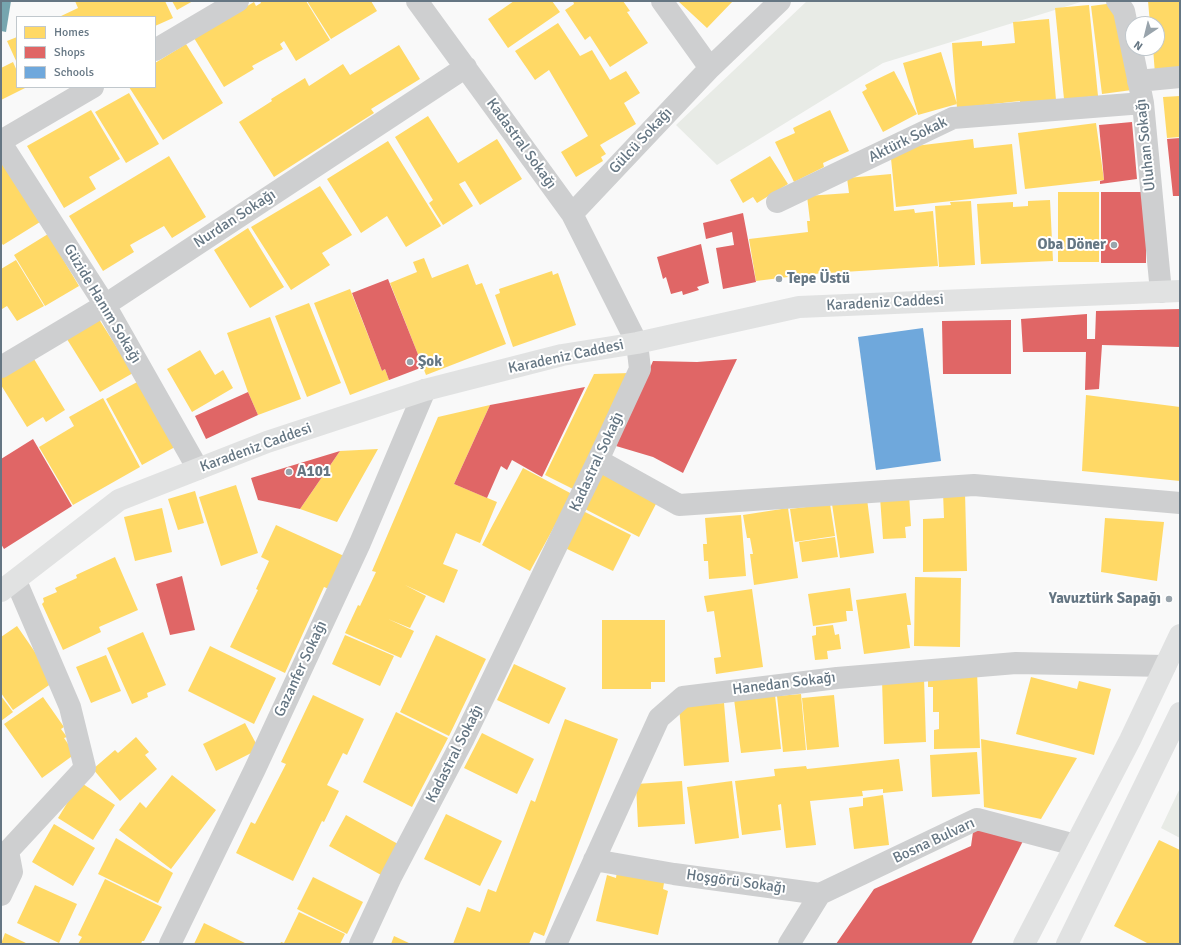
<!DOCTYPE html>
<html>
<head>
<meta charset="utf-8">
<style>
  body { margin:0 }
  #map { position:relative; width:1181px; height:945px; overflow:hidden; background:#f9f9f9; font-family:Signika,sans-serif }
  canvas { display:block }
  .frame { position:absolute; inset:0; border:2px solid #657683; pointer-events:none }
  .legend { position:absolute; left:16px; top:16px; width:140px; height:72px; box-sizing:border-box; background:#fff; border:1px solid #c1c8cd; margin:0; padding:5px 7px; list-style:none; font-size:12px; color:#657683 }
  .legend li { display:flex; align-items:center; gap:8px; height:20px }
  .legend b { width:20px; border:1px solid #c1c8cd }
  .north { position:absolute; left:1125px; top:16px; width:40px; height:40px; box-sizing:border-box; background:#fff; border:1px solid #c1c8cd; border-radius:50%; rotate:215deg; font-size:11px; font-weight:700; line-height:16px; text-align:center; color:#657683 }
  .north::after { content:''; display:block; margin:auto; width:14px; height:18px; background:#99a4ac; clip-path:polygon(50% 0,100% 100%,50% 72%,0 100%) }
</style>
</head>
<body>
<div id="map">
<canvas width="1181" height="945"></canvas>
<div class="frame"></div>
<ul class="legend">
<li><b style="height:11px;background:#ffd966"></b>Homes</li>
<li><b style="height:11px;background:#e06666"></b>Shops</li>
<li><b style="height:11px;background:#6fa8dc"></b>Schools</li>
</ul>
<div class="north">N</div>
</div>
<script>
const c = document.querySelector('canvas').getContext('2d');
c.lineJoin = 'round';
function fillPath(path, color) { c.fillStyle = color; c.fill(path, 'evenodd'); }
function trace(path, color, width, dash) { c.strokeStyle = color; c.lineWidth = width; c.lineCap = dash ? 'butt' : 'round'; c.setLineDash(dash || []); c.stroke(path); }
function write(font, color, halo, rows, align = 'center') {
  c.font = font + ' Signika,sans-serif'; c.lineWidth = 4; c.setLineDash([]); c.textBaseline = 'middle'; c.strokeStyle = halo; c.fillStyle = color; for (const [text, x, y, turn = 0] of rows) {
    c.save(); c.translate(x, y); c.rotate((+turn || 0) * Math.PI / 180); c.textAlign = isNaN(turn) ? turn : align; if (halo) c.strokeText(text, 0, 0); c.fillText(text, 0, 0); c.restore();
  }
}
const green = new Path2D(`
  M807,1H1084L883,63L717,165L676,125Z
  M1180,788V838L1161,828Z`);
const homes = new Path2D(`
  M75,1H165L173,18L155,26V17H59L78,8Z
  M172,1H193L177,10Z
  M260,1H306L330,40L296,61L284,41L280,44L283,49L252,66L254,69L224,87L194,38L254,2L256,6L261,3Z
  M307,1H371L377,11L331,39Z
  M514,1H552L560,12L508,48L488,19Z
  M573,1H623L630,11L627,12L648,43L610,67L590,36L585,40L565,10L574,4Z
  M678,1H733L707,28Z
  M1148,1H1180V72L1155,74L1153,48H1157V24H1150Z
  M1114,3L1132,90L1102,94L1091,6Z
  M1089,5L1098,96L1064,99L1055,8Z
  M1049,19L1056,100L1020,103V101L957,108L952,43L982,41V46L1015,43L1013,22Z
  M558,23L580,56L592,50L610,80L626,71L640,93L624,103L636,124L600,145L606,154L601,157L603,161L576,177L561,152L588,136L549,70L535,80L515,51Z
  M17,37V63L7,41Z
  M186,44L223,103L163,140L129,87H155V63Z
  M399,45L420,79L371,109L374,113L274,177L239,122L272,101L271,99L305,78L309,86L343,64L350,75Z
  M941,52L957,104L918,115L903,63Z
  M13,62L17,71V87L25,88L1,100V68Z
  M894,71L917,114L883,132L862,92L867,89L865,85Z
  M129,93L159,144L126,163L95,112Z
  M1180,96V137L1167,138L1163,97Z
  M91,110L120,159L89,177L96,189L64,208L27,146Z
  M830,110L849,151L823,163L824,167L794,182L775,142L795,133L793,128Z
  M428,116L458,163L497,139L522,179L480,205L465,181L459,184L473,206L443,225L429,203L433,200L395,137Z
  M1096,123L1104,180L1025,189L1018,133Z
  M973,139L974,148L1012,144L1017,194L896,207L890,149Z
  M388,141L441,226L406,247L387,216L361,233L327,179Z
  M169,156L206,217L172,238L164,226L130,245L134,252L103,271L69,216Z
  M770,156L788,184L757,203L753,197L743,203L730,180Z
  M1,158L40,222L3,245L1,242Z
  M891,174L894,211L914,209L915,213L933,211L938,266L812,274L756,281L749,239L808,232L807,221H810L807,196L849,193L847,178Z
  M320,186L352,235L322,253L330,265L291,290L251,227Z
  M1058,192H1099V262H1058Z
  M1050,200L1053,261L981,264L977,204L1013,202V207L1028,206V201Z
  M971,201L975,265L939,267L935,206L951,205L950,202Z
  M248,228L284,287L250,308L214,250Z
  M48,234L79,286L45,306L14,255Z
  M424,258L432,278L468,264L476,285L482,283L506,344L426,375L390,283L417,272L413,262Z
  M16,260L44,306L17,321L7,306L2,309L1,308V269Z
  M552,271L553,275L558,273L576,325L513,347L495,295L500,293L499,289Z
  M350,289L382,371L385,369L389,380L350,395L314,303Z
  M309,303L341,383L307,397L275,316Z
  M97,316L133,373L100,392L65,336Z
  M270,317L301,399L258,415L248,392L227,333Z
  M200,350L215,375L223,370L233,388L192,412L167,369Z
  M34,359L65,410L46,422L43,417L27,427L1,385V373Z
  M631,373L577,491L545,475L594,374Z
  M139,381L175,447L142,465L106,399Z
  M1086,395L1180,407V481L1082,471Z
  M103,398L140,467L73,505L39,447L74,426L69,417Z
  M490,405L454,484L497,502L480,543L456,533L443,564L458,570L444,603L405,585L426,596L410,628L388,619L414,631L401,658L345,633L358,605L360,606L376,572L372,571L438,417Z
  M378,449L337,522L300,509L340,451Z
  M523,468L572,494L530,571L482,545Z
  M601,472L658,500L639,537L583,508Z
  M236,485L258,553L221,566L199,497Z
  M195,491L204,523L178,530L168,499Z
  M943,492H965L967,571L923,572V519L944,518Z
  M909,494L911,526L905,527L906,538L883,539L880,497Z
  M867,499L874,553L840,558L832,504Z
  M830,504L835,536L795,542L790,509Z
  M162,508L172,552L135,561L124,517Z
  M788,508L798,578L754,585L750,554H753L750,538H747L743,515Z
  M583,511L631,535L613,571L565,548Z
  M741,515L746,576L709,579L708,561H704L703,544H707L705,518Z
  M1105,518L1164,522L1157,581L1101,572Z
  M276,525L344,556L329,589L324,587L285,673L230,647L258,590L256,589L269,561L261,557Z
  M835,537L838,557L802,562L799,542Z
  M115,557L138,610L99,627L101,632L63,650L42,604L44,602L43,598L57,592L55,588L77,578L76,575Z
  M915,577L961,578L960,647L914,646Z
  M850,588L853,611H846L847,621L813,626L808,594Z
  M752,589L763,667L716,674L714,658L721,657L714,611L707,612L704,596Z
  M906,593L911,625H907L910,648L864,654L856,600Z
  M602,620H665V682H651V689H602Z
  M833,625L835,635L839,634L841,649L827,651L828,659L815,660L812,636L816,635V627Z
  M17,626L55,681L13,710L1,693V637Z
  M143,632L166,685L147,693L148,697L132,704L107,648Z
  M345,635L394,656L380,686L332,664Z
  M436,635L486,659L449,736L400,712Z
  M210,646L276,678L254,724L188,691Z
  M106,655L121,691L91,703L76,667Z
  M514,664L566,688L549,724L497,700Z
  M977,671L980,748L934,749V730L939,729V712H933V687H928V672Z
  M1031,677L1077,689L1079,681L1111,689L1094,755L1016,734Z
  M924,678L926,742L884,744L882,680Z
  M801,694L806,750L783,752L777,696Z
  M313,695L364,719L347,755L343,753L327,785L339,791L324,822L322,821L293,881L236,853L251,822L255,824L286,764L281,762Z
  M775,695L781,749L741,753L734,699Z
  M834,695L839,747L807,750L802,698Z
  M1,696L13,712L1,721Z
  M43,697L64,727L61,729L67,737L64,738L75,754L42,778L4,724Z
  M724,703L729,762L684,766L679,706Z
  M396,712L448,738L412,807L363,782Z
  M565,719L618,739L544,936L534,932L529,944H453L467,907L480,912L488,889L496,892L531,800L535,802Z
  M245,723L259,749L216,771L203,744Z
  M482,733L534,759L517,794L464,768Z
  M136,737L149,752L145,755L157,769L120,801L93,769L115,750L118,753Z
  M981,739L1077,758L1041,819L984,807Z
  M977,752L980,794L932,797L930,755Z
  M899,759L903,791L883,793V789L862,791L863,796L810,801L816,845L786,848L781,804L778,805L781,830L742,835L735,781L775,776L774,769L806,766L807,769Z
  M172,775L216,810L171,869L119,830L140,802L146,808Z
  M682,781L685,824L638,827L636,784Z
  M732,781L739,838L695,844L687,787Z
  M80,782L115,805L93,840L58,818Z
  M883,795L889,845L854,849L849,808L863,806V798Z
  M446,814L502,841L480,886L424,859Z
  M346,815L398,844L381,875L329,846Z
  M54,824L95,848L73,886L32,862Z
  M116,838L173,873L158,903L98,874Z
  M1159,840L1180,850V944H1149L1114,926Z
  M617,871L664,883L663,889L668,891L658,935L596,921L607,875L616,878Z
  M313,877L363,902L347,934L297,909Z
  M105,879L162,907L144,941H142L141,944H78L82,937L78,935Z
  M35,885L77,904L59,943L17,923Z
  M299,912L345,934L340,944H280L281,942L284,943Z
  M204,923L247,944H194Z
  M5,933L28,944H1Z
  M394,936L411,944H391Z`);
const shops = new Path2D(`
  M1132,122L1137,179L1100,184V181L1104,180L1099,125Z
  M1180,138V196H1173L1167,139Z
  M1101,192H1146V263H1101Z
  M743,213L756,282L723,289L716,248L734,245L732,232L706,239L703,223Z
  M701,244L709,283L697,287L699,290L683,295L682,291L671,294L666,277L663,279L657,257Z
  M388,279L423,367L389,380L385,369L382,371L352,293Z
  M1180,309V347L1102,345L1099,389L1085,390L1086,352H1023L1021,319L1087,314V339H1095L1096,311Z
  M1011,320V374H943L942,321Z
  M737,359L683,473L653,457L616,446L653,361L697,362Z
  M585,387L542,477L512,460L507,470L501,466L487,498L454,484L490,405Z
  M248,392L258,415L206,439L195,416Z
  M33,439L72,506L4,549L1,544V459Z
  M340,451L300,509L258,500L251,478Z
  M182,576L195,630L170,635L156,584Z
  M974,825L1023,841L971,944H836L874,889L971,846Z`);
const schools = new Path2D(`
  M923,328L941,461L876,470L858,337Z`);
const public = new Path2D(`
  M1,1H11L6,32L1,31Z`);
const street = new Path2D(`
  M662,1L710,68
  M1117,1L1124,11L1143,103L1161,292
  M155,50L238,1
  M1138,81L1180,77
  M1,141L93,87
  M1,143L105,305L198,469
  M777,202L953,118L1143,103
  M572,214L710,68L780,1
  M1,367L105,305L466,67
  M598,460L679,505L974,485L1180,503
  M594,860L674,874L820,894L789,944
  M820,894L977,819L1075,845
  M1,895L12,872L8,851L85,768L70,707L16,581
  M170,944L255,769L360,543L425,390
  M360,944L391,877L463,740L598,460L640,369L637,343L572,214L417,1
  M556,944L659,718L683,697L837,678L1016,663L1165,666`);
const secondary = new Path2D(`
  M1,591L119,500L267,442L425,390L562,355L637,343L799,307L1180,291
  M1024,944L1130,740L1180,635
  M1067,944L1180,713`);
const markers = [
  [1114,245,4,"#99a4ac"],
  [779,279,4,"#99a4ac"],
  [410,362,4,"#99a4ac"],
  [289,472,4,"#99a4ac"],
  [1169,599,4,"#99a4ac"]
];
const streetNames = [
  ["Aktürk Sokak",908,140,-26],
  ["Gülcü Sokağı",641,141,-47],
  ["Kadastral Sokağı",521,144,54],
  ["Uluhan Sokağı",1146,145,-96],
  ["Nurdan Sokağı",235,219,-33],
  ["Karadeniz Caddesi",885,303,-3],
  ["Güzide Hanım Sokağı",102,304,59],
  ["Karadeniz Caddesi",566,357,-12],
  ["Karadeniz Caddesi",256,448,-20],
  ["Kadastral Sokağı",597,462,-65],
  ["Gazanfer Sokağı",301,669,-65],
  ["Hanedan Sokağı",784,684,-7],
  ["Kadastral Sokağı",455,754,-63],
  ["Bosna Bulvarı",934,841,-25],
  ["Hoşgörü Sokağı",736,882,8]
];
const poiNames = [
  ["Oba Döner",1106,245,"right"],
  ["Tepe Üstü",787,279],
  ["Şok",418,362],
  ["A101",297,472],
  ["Yavuztürk Sapağı",1161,599,"right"]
];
fillPath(green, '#e8ebe6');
fillPath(homes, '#ffd966');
fillPath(shops, '#e06666');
fillPath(schools, '#6fa8dc');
fillPath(public, '#76a5af');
trace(street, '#cecfd0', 22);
trace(secondary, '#e1e2e2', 22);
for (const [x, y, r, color] of markers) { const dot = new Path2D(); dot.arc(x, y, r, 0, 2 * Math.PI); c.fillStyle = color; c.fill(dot); trace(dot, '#fff', 1.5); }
write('15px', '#657683', '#fff', streetNames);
write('bold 15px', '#657683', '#fff', poiNames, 'left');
</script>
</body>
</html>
